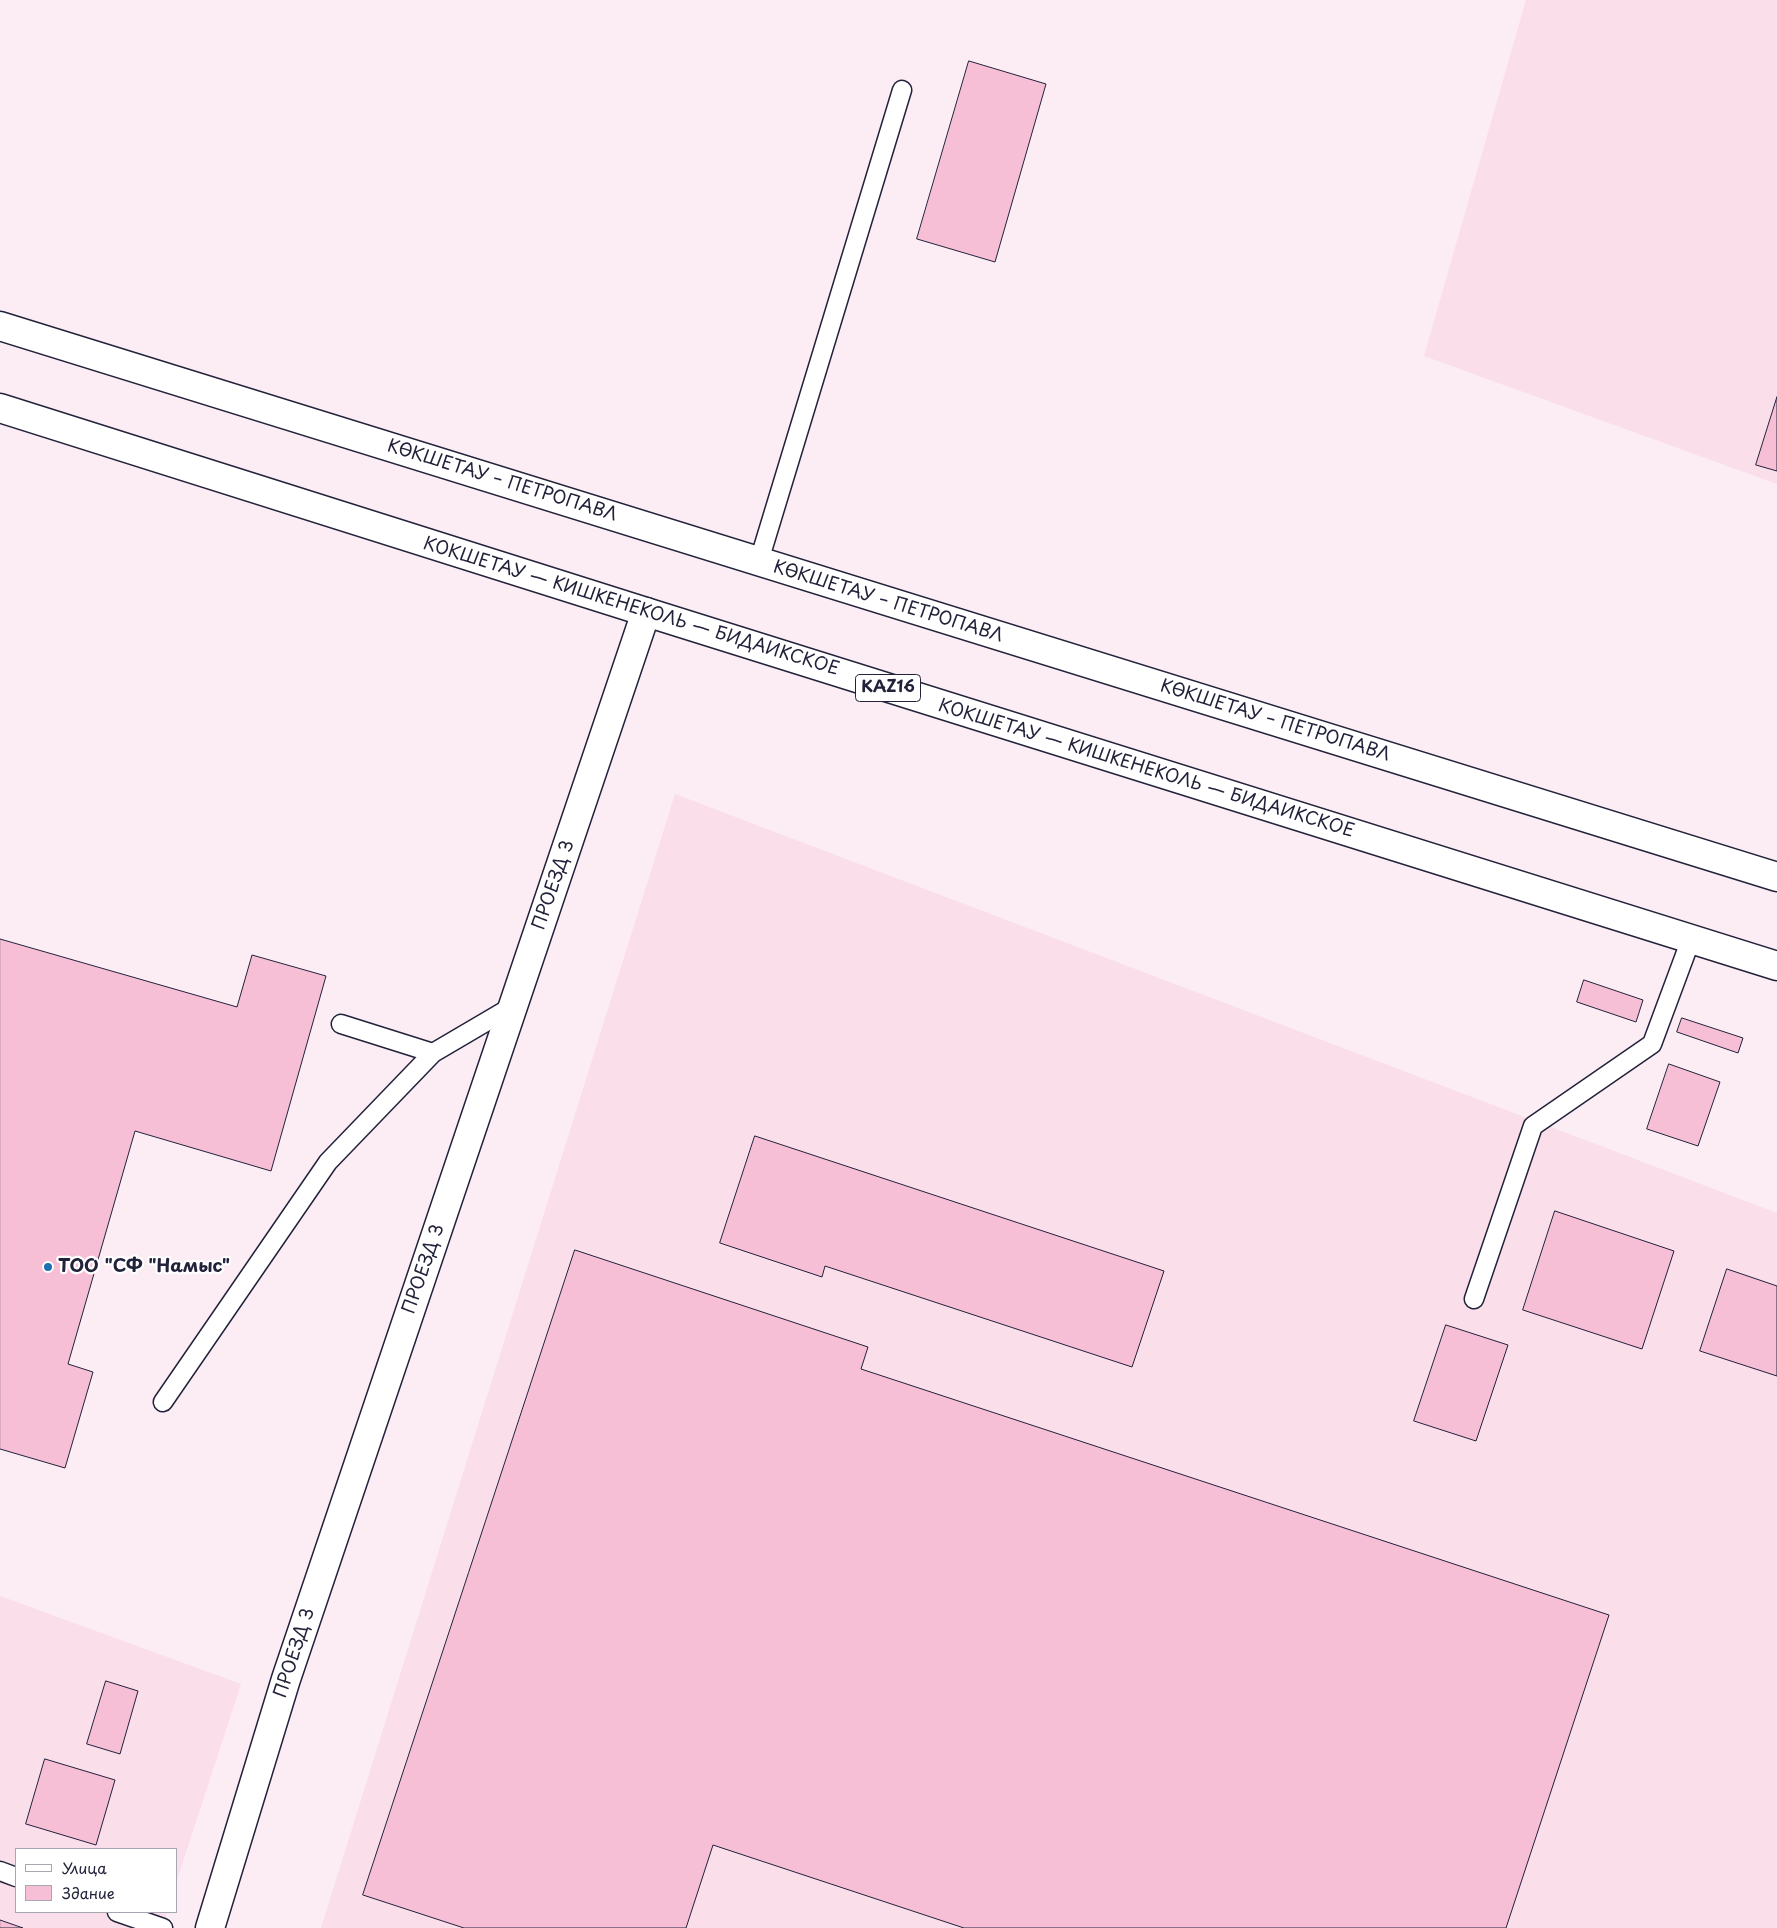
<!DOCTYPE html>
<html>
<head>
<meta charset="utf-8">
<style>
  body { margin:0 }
  #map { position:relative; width:1777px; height:1928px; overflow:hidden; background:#fcecf3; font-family:"Playpen Sans",sans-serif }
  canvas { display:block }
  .legend { position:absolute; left:15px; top:1848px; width:162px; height:65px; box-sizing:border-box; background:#fff; border:1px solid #a7a7b1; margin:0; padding:6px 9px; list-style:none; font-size:15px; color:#22223b }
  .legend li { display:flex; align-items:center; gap:10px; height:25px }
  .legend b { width:25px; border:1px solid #a7a7b1 }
</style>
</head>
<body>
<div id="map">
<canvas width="1777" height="1928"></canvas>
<ul class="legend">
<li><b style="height:6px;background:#fff"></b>Улица</li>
<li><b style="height:14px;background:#f6bfd6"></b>Здание</li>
</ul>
</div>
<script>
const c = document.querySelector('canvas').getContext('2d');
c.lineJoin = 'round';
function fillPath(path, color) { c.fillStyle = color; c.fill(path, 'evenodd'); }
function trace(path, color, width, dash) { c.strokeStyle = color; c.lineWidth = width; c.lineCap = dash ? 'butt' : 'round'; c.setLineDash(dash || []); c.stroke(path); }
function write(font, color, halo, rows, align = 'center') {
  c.font = font + ' "Playpen Sans",sans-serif'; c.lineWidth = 4.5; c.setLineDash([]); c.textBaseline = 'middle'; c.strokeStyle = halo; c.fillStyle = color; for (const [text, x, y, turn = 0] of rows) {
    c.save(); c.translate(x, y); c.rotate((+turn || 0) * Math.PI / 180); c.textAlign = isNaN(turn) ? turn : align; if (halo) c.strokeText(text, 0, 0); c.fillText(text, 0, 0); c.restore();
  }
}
const built = new Path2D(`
  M1526,0H1777V484L1424,356Z
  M675,794L1777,1213V1928H321Z
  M0,1596L241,1684L176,1883V1849H16V1912H167L162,1928H0Z`);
const building = new Path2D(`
  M969,61L1046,84L995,262L917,239Z
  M1777,397V471L1756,465Z
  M0,939L237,1007L252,955L326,976L271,1171L135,1131L68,1364L93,1372L65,1468L0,1449Z
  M1584,980L1643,1000L1636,1022L1577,1002Z
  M1682,1018L1743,1038L1738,1053L1677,1032Z
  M1669,1064L1720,1082L1698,1146L1647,1129Z
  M755,1136L1164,1271L1132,1367L825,1266L822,1277L720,1243Z
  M1555,1211L1674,1251L1642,1349L1523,1310Z
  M575,1250L868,1347L861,1369L1609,1615L1506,1928H964L713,1845L686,1928H464L363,1895Z
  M1727,1269L1777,1286V1376L1700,1351Z
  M1446,1325L1508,1345L1476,1441L1414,1421Z
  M106,1681L138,1691L120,1754L87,1744Z
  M45,1759L115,1780L96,1845L26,1824Z
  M0,1920L23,1928H0Z`);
const service = new Path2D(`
  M759,561L902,90
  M341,1024L433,1053
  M1474,1299L1533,1126L1652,1044L1691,939
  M163,1402L328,1162L433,1053L513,1006
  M0,1871L16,1877
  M117,1912L163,1928`);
const minor = new Path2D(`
  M210,1928L286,1679L646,612`);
const trunk = new Path2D(`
  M0,326L1777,877
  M0,408L646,612L1777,966`);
const markers = [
  [48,1267,5,"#1f6fb2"]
];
const shields = [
  [888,688,65]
];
const shieldNames = [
  ["KAZ16",888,688]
];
const streetNames = [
  ["КӨКШЕТАУ – ПЕТРОПАВЛ",502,481,17],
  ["КӨКШЕТАУ – ПЕТРОПАВЛ",888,602,17],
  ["КОКШЕТАУ — КИШКЕНЕКОЛЬ — БИДАИКСКОЕ",631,607,17],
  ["КӨКШЕТАУ – ПЕТРОПАВЛ",1275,721,17],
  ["КОКШЕТАУ — КИШКЕНЕКОЛЬ — БИДАИКСКОЕ",1146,769,17],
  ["ПРОЕЗД 3",554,885,-71],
  ["ПРОЕЗД 3",424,1269,-71],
  ["ПРОЕЗД 3",295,1653,-72]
];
const poiNames = [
  ["ТОО \"СФ \"Намыс\"",58,1267]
];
fillPath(built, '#fadeea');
fillPath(building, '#f6bfd6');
trace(building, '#22223b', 1);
trace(service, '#22223b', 21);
trace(minor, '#22223b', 31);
trace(trunk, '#22223b', 31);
trace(service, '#fff', 18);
trace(minor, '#fff', 28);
trace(trunk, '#fff', 28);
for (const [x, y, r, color] of markers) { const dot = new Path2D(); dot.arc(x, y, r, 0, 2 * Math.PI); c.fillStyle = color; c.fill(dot); trace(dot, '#fff', 2); }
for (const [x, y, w] of shields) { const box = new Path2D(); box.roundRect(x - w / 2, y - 13.5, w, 27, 4); c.fillStyle = '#fff'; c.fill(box); trace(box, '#22223b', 1); }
write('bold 16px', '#22223b', null, shieldNames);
write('18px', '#22223b', '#fff', streetNames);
write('bold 18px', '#22223b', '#fff', poiNames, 'left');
</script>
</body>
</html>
